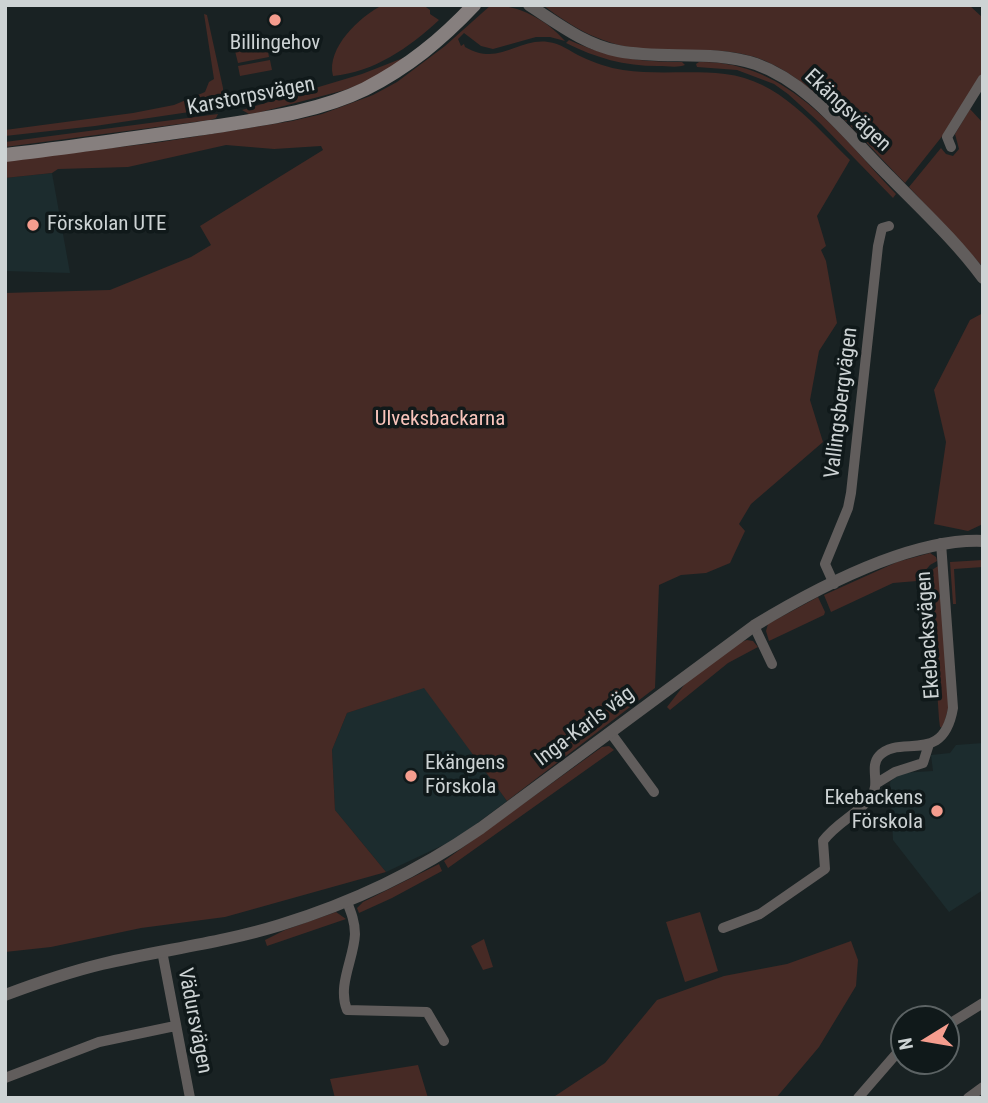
<!DOCTYPE html>
<html>
<head>
<meta charset="utf-8">
<style>
  body { margin:0 }
  #map { position:relative; width:988px; height:1103px; overflow:hidden; background:#192223; font-family:"Roboto Condensed",sans-serif }
  canvas { display:block }
  .frame { position:absolute; inset:0; border:7px solid #cdd3d4; pointer-events:none }
  .north { position:absolute; left:890px; top:1005px; width:70px; height:70px; box-sizing:border-box; background:#10191a; border:2px solid #5c6364; border-radius:50%; rotate:259deg; font-size:19px; font-weight:700; line-height:28px; text-align:center; color:#cdd3d4 }
  .north::after { content:''; display:block; margin:auto; width:24px; height:32px; background:#f59d8e; clip-path:polygon(50% 0,100% 100%,50% 72%,0 100%) }
</style>
</head>
<body>
<div id="map">
<canvas width="988" height="1103"></canvas>
<div class="frame"></div>
<div class="north">N</div>
</div>
<script>
const c = document.querySelector('canvas').getContext('2d');
c.lineJoin = 'round';
function fillPath(path, color) { c.fillStyle = color; c.fill(path, 'evenodd'); }
function trace(path, color, width, dash) { c.strokeStyle = color; c.lineWidth = width; c.lineCap = dash ? 'butt' : 'round'; c.setLineDash(dash || []); c.stroke(path); }
function write(font, color, halo, rows, align = 'center') {
  c.font = font + ' "Roboto Condensed",sans-serif'; c.lineWidth = 7; c.setLineDash([]); c.textBaseline = 'middle'; c.strokeStyle = halo; c.fillStyle = color; for (const [text, x, y, turn = 0] of rows) {
    c.save(); c.translate(x, y); c.rotate((+turn || 0) * Math.PI / 180); c.textAlign = isNaN(turn) ? turn : align; if (halo) c.strokeText(text, 0, 0); c.fillText(text, 0, 0); c.restore();
  }
}
const built = new Path2D(`
  M52,173L70,273L5,271V178Z
  M424,687L507,801L456,839L386,872L335,810L332,750L347,713Z
  M983,743V890L949,912L893,840L890,782L900,773L933,771L931,755L950,753L956,745Z`);
const green = new Path2D(`
  M383,5H423L430,10V14L439,20C409,48 374,72 333,76C326,48 360,16 383,5Z
  M491,5C519,5 547,20 565,41L550,37H536L493,49L481,46L464,33L458,39L461,46L464,44L465,47C499,67 517,38 548,42C560,43 571,52 582,57C595,63 609,68 623,70C656,75 691,70 725,74C779,80 814,125 850,160L817,216L826,246L821,250L826,261L837,323L819,351L810,400L823,442L751,504L739,524L745,531L730,563L706,573L681,575L659,585L655,688L507,801L424,688L347,713L332,750L335,810L386,872L225,917L141,928L51,947L5,952V293L110,290L191,257L211,245L200,226L323,150L321,146L274,149L226,145L128,167L58,169L52,173L5,178V161L161,142L292,121L322,114L373,95L397,82L445,46Z
  M543,5H969L983,18V72L955,120L905,183C864,142 811,75 755,57C719,46 682,52 644,49C605,46 574,29 543,5Z
  M204,14L207,15L223,88V107L95,126L5,136V130L133,113L174,105L205,92L209,82L214,79Z
  M569,40C609,58 639,62 682,62L685,65C678,68 667,66 658,66C624,66 596,58 566,43Z
  M266,41L269,57L238,63L234,47Z
  M403,58L404,60L372,79L345,90L257,113L249,114L242,110L362,74Z
  M270,60L272,70L240,76L238,66Z
  M699,62C788,60 841,136 896,194L893,198L821,124L788,94L774,84L737,70L697,67L696,64Z
  M970,109L983,123V267L909,187L941,148L946,154L953,156L959,149L955,134Z
  M218,114L216,118L210,120L5,147V142Z
  M983,313V524L968,531L934,524L946,442L934,390L970,320Z
  M930,553L936,557L937,561L930,565L917,581L893,583L831,612L824,595L897,562Z
  M983,560V567L954,569L956,604H953L950,562Z
  M940,565L948,694V709L943,728L940,727L939,719L931,602C929,597 923,592 922,587C922,577 932,569 940,565Z
  M818,597L825,612L824,615L769,641L766,631L768,624Z
  M747,640L753,641L758,647L728,663L670,710L667,707L688,680L738,643Z
  M609,746L614,750L448,868L444,861L602,747Z
  M439,864L442,871L392,898L359,913L357,908L363,902Z
  M336,912L346,919L267,946L265,940L285,930Z
  M700,912L718,971L685,982L666,922Z
  M484,939L493,967L483,970L471,946Z
  M851,941L858,960L856,986L819,1047L776,1098H552L605,1063L657,1000L724,976L787,964Z
  M418,1065L428,1098H335L330,1079Z`);
const minor = new Path2D(`
  M951,147L947,137L983,79
  M834,584L825,564L848,508L851,493L878,246L882,228L889,226
  M754,626L772,664
  M610,732L654,792
  M877,783L895,772L923,763L929,744
  M347,902C351,912 355,922 355,934C354,959 337,985 347,1010L427,1012L444,1041
  M723,928L760,914L825,869L823,841C836,823 858,814 871,797C881,784 869,767 879,756C900,733 943,767 953,708L941,543
  M162,951L190,1098
  M946,1026L983,1003
  M5,1078L99,1042L175,1026
  M858,1098L904,1045
  M968,1098L983,1087`);
const tertiary = new Path2D(`
  M529,5C557,23 585,45 618,51C663,60 711,49 756,64C810,83 849,137 889,176C921,209 956,241 983,278
  M5,995C37,983 69,972 102,964C161,950 222,943 280,925C354,902 417,872 481,828L754,626C815,589 910,538 983,541`);
const secondary = new Path2D(`
  M5,155C74,147 142,137 211,127C262,119 318,112 365,89C408,67 441,40 474,5`);
const markers = [
  [275,20,7,"#f59d8e"],
  [33,225,7,"#f59d8e"],
  [411,776,7,"#f59d8e"],
  [937,811,7,"#f59d8e"]
];
const poiNames = [
  ["Billingehov",275,44,"center"],
  ["Förskolan UTE",47,225],
  ["Ekängens",425,764],
  ["Förskola",425,788],
  ["Ekebackens",923,799,"right"],
  ["Förskola",923,823,"right"]
];
const streetNames = [
  ["Karstorpsvägen",251,97,-11],
  ["Ekängsvägen",847,111,43],
  ["Vallingsbergvägen",842,403,-83],
  ["Ekebacksvägen",929,635,-94],
  ["Inga-Karls väg",585,727,-37],
  ["Vädursvägen",194,1021,79]
];
const parkNames = [
  ["Ulveksbackarna",440,420]
];
fillPath(built, '#1c2c2e');
fillPath(green, '#462a25');
trace(minor, '#615d5c', 10);
trace(tertiary, '#615d5c', 12);
trace(secondary, '#867f7e', 14);
for (const [x, y, r, color] of markers) { const dot = new Path2D(); dot.arc(x, y, r, 0, 2 * Math.PI); c.fillStyle = color; c.fill(dot); trace(dot, '#10191a', 2.5); }
write('21px', '#cdd3d4', '#10191a', poiNames, 'left');
write('21px', '#cdd3d4', '#10191a', streetNames);
write('21px', '#f9c5bc', '#10191a', parkNames);
</script>
</body>
</html>
